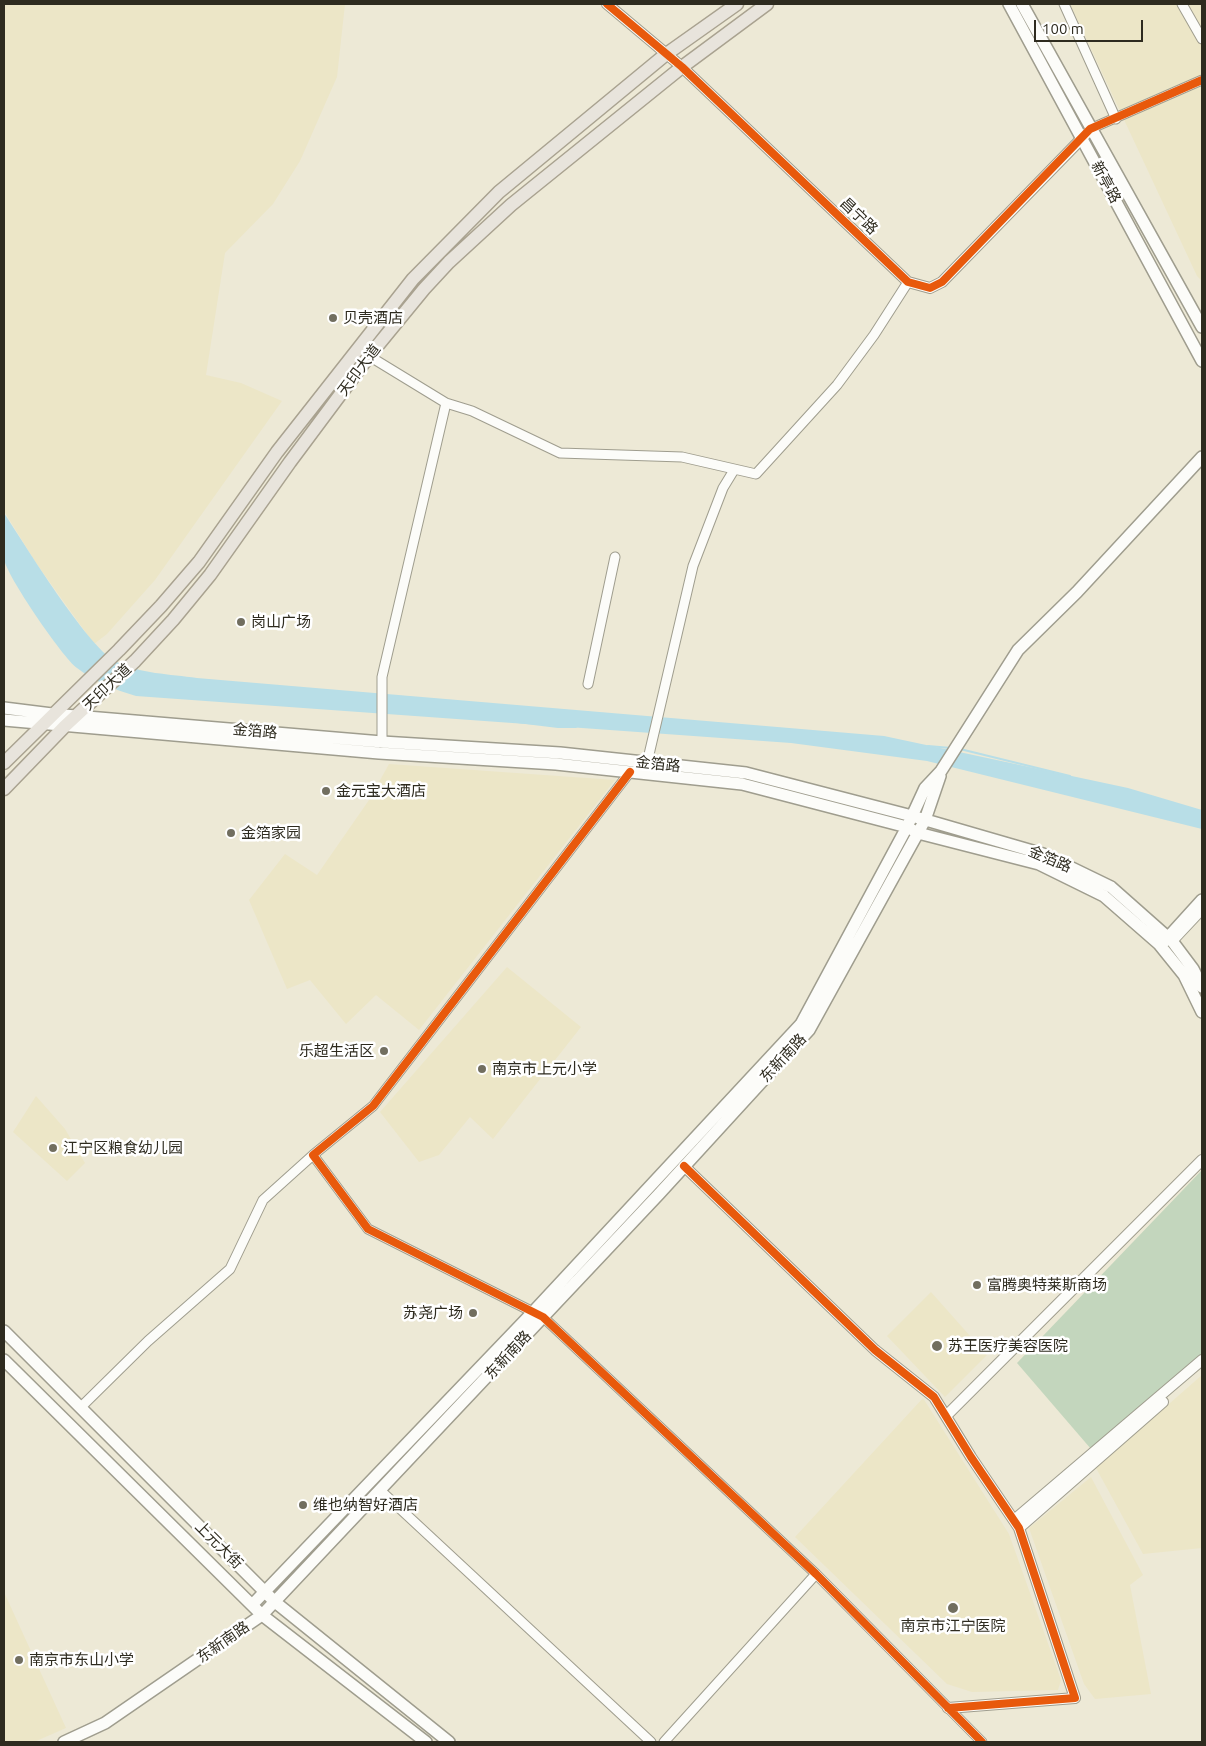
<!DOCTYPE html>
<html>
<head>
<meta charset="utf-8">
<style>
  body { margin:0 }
  #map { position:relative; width:1206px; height:1746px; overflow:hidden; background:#ede9d6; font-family:Ubuntu,sans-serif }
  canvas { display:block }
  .frame { position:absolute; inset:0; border:5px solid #2e2b1f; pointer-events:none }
  .scale { position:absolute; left:1034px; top:20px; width:109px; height:22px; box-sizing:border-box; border:2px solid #2e2b1f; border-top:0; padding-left:6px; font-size:15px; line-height:18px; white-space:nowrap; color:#2e2b1f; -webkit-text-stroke:4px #fff; paint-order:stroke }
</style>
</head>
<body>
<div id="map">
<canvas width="1206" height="1746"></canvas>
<div class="frame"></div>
<div class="scale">100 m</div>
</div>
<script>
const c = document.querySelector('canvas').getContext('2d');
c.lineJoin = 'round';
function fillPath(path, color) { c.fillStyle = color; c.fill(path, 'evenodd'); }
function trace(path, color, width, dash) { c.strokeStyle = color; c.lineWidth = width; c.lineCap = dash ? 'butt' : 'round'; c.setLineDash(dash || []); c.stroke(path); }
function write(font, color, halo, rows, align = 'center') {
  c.font = font + ' Ubuntu,"Noto Sans SC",sans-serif'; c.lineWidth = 5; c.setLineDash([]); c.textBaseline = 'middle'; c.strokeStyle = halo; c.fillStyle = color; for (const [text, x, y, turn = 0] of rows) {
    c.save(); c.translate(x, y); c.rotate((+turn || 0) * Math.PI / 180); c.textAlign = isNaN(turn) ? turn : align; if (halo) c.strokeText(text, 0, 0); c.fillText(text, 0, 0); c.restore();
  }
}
const built = new Path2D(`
  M4,4H345L337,77L300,161L273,204L225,253L206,375L241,383L282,401L155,580L107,634L94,644L36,563L4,511Z
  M1070,4H1202V281L1197,276Z
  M389,764L615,780L419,1030L376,995L346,1024L310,980L287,989L249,900L285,854L317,875L369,800Z
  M507,967L581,1027L493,1139L470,1117L439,1155L419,1162L380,1112Z
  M36,1096L65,1129L85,1163L67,1181L13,1132Z
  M931,1292L987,1355L945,1397L887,1336Z
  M1202,1375V1548L1143,1554L1096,1468Z
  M923,1398L1009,1534L1061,1680L1058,1690L972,1692L947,1684L795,1537Z
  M1091,1477L1143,1575L1130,1585L1151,1694L1095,1699L1084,1684L1029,1528Z
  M4,1592L66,1728L34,1742H4Z`);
const green = new Path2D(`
  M1202,1170V1353L1091,1449L1017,1363Z`);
const water = new Path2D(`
  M4,513C25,545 87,646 115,661C140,674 170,674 197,678L884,736L1128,788L1202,810V829L927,761L791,743L136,696C115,690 94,681 77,668C63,658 6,575 4,559C1,545 4,528 4,513Z`);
const stream = new Path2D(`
  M509,721L558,727H576
  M928,746L951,748
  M960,749L1070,776`);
const minor = new Path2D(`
  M1064,4L1116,119
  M1182,4L1202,39
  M1090,129L1202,80
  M369,356L446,403L472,411L560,453L682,457L756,474L837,385L874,335L908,282
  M588,684L615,557
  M382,742V677L446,403
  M647,763L693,566L723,488L734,470
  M630,772L373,1106L313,1155L368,1229L543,1317L816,1574L982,1742
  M81,1407L148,1341L230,1269L263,1200L313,1155
  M381,1491L651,1742
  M664,1742L816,1574`);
const tertiary = new Path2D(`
  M607,4L682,67L908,282L930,288L942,282L1087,133
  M1172,941L1202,909
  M684,1166L875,1350L934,1397L971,1457L1019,1528L1075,1698L948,1708
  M946,1416L1202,1160
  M1014,1520L1202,1360
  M1019,1528L1163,1402`);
const secondary = new Path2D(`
  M1009,4L1202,361
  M1022,4L1202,327
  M4,708L52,714L382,742L560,753L746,773L912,816L1043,854L1111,887L1172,941L1193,969L1202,987
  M4,720L379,753L556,764L742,784L907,827L918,833L1039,864L1104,896L1159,944L1184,975L1202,1012
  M1163,943L1202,900
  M4,1331L275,1602L449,1742
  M4,1360L262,1615L426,1742
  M252,1605L533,1312L801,1024L907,827L925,788L941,771L1018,650L1077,592L1202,457
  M64,1742L105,1723L262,1615L659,1194L809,1030L925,820L940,776`);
const primary = new Path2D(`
  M4,763L119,650L161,606L199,562L277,452L413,279L499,192L665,55L737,4
  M4,789L64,727L135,661L173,620L210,575L290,462L369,356L424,289L449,262L511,205L682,67L767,4`);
const cycleway = new Path2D(`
  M607,4L682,67L908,282L930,288L942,282L1090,129L1202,80
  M630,772L373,1106L313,1155L368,1229L543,1317L816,1574L982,1742
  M684,1166L875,1350L934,1397L971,1457L1019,1528L1075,1698L948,1708`);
const markers = [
  [333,318,5,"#716e5f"],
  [241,622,5,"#716e5f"],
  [326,791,5,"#716e5f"],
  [231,833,5,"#716e5f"],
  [384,1051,5,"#716e5f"],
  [482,1069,5,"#716e5f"],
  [53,1148,5,"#716e5f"],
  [977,1285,5,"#716e5f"],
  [473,1313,5,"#716e5f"],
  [937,1346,6,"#716e5f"],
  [303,1505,5,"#716e5f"],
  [953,1608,6,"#716e5f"],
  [19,1660,5,"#716e5f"]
];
const streetNames = [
  ["新亭路",1106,182,62],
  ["昌宁路",859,216,44],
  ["天印大道",359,370,-53],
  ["天印大道",107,687,-43],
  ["金箔路",255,731,5],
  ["金箔路",658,764,6],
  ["金箔路",1050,859,23],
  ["东新南路",783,1058,-47],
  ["东新南路",508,1355,-47],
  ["上元大街",219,1545,45],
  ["东新南路",223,1642,-35]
];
const poiNames = [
  ["贝壳酒店",343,318],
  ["岗山广场",251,622],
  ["金元宝大酒店",336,791],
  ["金箔家园",241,833],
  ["乐超生活区",374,1051,"right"],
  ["南京市上元小学",492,1069],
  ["江宁区粮食幼儿园",63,1148],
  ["富腾奥特莱斯商场",987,1285],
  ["苏尧广场",463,1313,"right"],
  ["苏王医疗美容医院",948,1346],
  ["维也纳智好酒店",313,1505],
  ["南京市江宁医院",953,1626,"center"],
  ["南京市东山小学",29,1660]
];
fillPath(built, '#ece6c7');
fillPath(green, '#c3d6bd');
fillPath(water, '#b8dee7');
trace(stream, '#b8dee7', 2);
trace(minor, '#9f9d8e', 11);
trace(tertiary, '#9f9d8e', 12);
trace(secondary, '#9f9d8e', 14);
trace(primary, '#a9a290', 15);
trace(minor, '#fcfcf9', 9);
trace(tertiary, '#fcfcf9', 10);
trace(secondary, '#fcfcf9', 11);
trace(primary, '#e8e4dc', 12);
trace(cycleway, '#e8590c', 8);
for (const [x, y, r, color] of markers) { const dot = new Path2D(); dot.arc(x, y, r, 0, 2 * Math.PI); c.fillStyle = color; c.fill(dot); trace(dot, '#fff', 2); }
write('15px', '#2e2b1f', '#fff', streetNames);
write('15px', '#2e2b1f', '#fff', poiNames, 'left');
</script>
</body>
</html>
